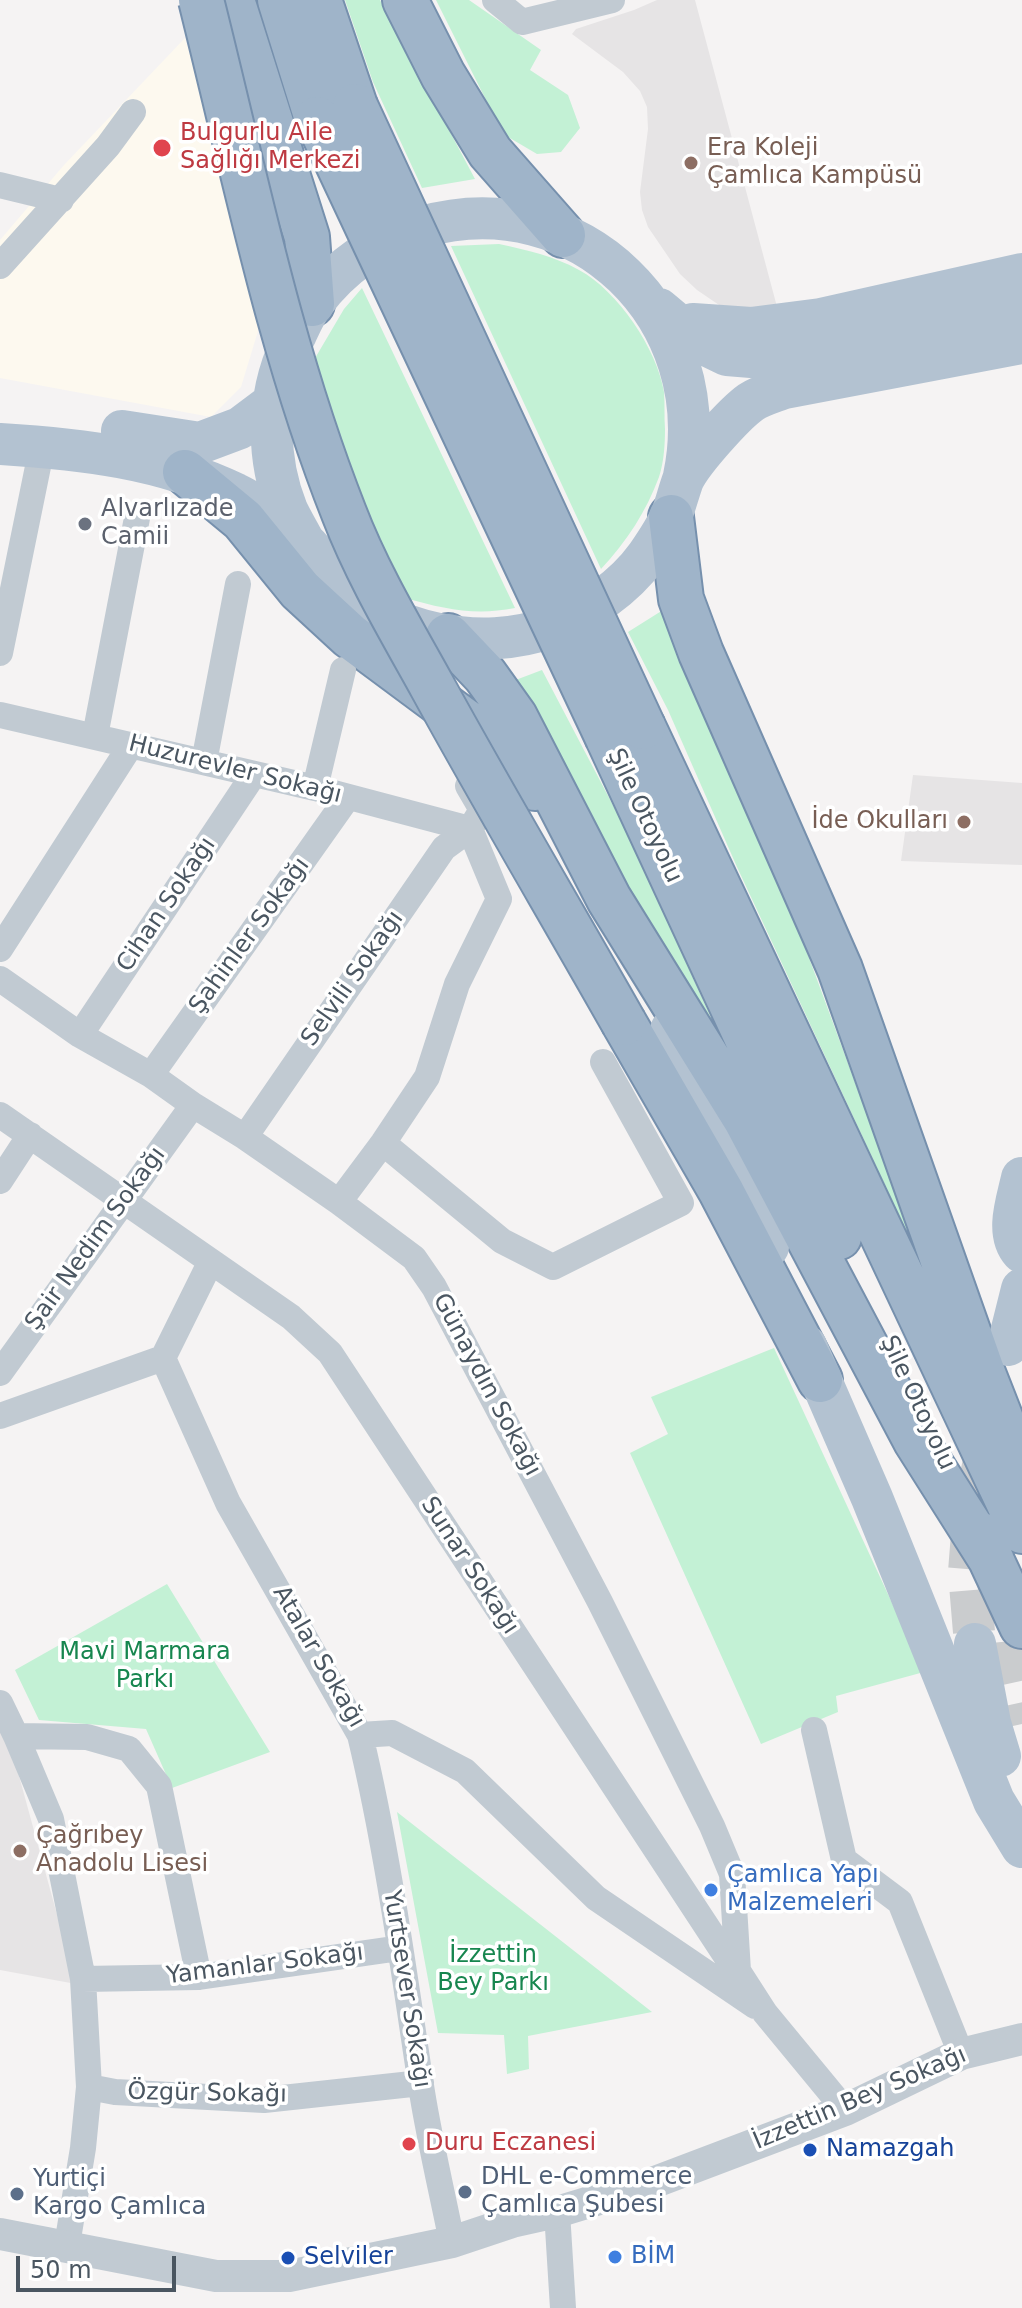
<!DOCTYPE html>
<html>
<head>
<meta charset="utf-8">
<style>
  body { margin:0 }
  #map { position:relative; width:1022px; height:2308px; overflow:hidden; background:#f5f3f3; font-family:"DejaVu Sans",sans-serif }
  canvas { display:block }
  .scale { position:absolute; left:16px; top:2256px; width:160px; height:36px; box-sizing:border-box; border:4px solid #4a5661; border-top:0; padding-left:10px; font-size:24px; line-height:28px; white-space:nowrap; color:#4a5661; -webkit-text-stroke:6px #fff; paint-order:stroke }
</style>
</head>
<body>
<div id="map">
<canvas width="1022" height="2308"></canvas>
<div class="scale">50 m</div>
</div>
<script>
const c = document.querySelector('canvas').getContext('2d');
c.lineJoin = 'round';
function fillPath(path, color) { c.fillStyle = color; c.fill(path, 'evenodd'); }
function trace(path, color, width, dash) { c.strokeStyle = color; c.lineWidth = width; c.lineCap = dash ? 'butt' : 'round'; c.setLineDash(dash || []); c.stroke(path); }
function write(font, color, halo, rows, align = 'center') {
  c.font = font + ' "DejaVu Sans",sans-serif'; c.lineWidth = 7; c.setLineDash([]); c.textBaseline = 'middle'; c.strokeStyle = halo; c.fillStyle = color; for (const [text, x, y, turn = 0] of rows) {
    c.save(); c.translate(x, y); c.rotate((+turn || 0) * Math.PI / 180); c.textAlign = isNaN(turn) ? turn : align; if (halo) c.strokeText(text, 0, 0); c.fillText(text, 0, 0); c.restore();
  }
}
const commercial = new Path2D(`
  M185,38L265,308L241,387L211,417L0,378V240L64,165Z`);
const education = new Path2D(`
  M657,0H695L780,318L722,307L697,290L680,274L648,227L642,210L640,192L648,129L647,107L640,91L623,72L572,34L576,29L634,10Z
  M913,775L1022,783V865L901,861Z
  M0,1721L7,1732L76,1984L0,1970Z`);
const green = new Path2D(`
  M345,0H380L475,179L422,188L373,82Z
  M436,0H469L541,50L530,70L568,95L580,128L561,152L537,154L503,134Z
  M499,244C527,250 554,256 579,270C618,291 657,349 664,392C665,404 664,417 665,429C665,444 664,462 659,477C646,512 627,541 601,569L451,246Z
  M362,288L515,608C475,616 444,609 405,598L365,519L311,365L344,309Z
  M663,610L699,684L805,947L924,1269L737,867L668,710L628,632Z
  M542,670L627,832L736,1073L646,932L513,681Z
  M774,1348L924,1672L836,1696L838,1712L761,1744L630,1453L668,1434L651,1397Z
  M167,1584L270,1752L172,1788L146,1729L39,1720L15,1670Z
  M397,1812L652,2012L528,2036L529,2069L507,2074L504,2035L438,2033Z`);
const primaryTunnel = new Path2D(`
  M998,1579L1004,1642L1022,1724
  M974,1632L969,1572L974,1509L990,1432`);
const minor = new Path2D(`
  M495,0L522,22L612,0
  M0,185L61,200
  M0,266L108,146L133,112
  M0,653L42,447
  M0,715L315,788L470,829
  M95,736L137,518
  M204,762L238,584
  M315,788L343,670
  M0,949L131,745
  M0,979L80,1035L151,1075L193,1105L245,1137L339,1202L414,1258L434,1287L600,1602L712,1826L732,1874L738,1971
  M80,1035L254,774
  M151,1075L348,797
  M0,1115L291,1317L330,1353L728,1959L738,1971L765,2013L845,2110
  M245,1137L444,848L470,829L482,810L468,786
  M383,1143L502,1241L553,1267L681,1203L603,1062
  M0,1181L30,1135
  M339,1202L383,1143L427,1077L457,984L499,899L470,829
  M163,1358L228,1503L360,1735C388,1852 404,1973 422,2092C430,2142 442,2192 452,2242
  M163,1358L210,1263
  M0,1373L193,1105
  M0,1416L163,1358
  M0,1703L16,1736L51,1819L83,1979L89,2087L83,2148L67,2245
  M814,1730L844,1860L900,1902L961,2054
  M360,1735L392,1733L465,1771L596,1898L755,2006
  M16,1736L87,1737L129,1749L159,1786L199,1977
  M83,1979L199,1977L400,1948
  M89,2087L115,2092L264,2100L421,2083
  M557,2212L563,2308`);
const tertiary = new Path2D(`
  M0,2234L216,2276H289L452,2242L512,2222L557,2212L655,2182L845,2110L961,2054L1022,2039`);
const primary = new Path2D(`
  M659,309L696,340L727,355L776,359L1022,308
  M693,324L751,328L821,319L1022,274
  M122,431L200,443L240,428L272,404
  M0,444C81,449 162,458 236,494C252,501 292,531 305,543C317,554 325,569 336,581C388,634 481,653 551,627C587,613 624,588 647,556C656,543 666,528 672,514C676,503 679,491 683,480C692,461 734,414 751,402C760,396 774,392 784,388L1022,343
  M304,542C299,532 292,521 287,510C264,452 267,388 296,334C301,323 306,311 314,302C341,266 379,240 422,227C579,182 717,319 684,476
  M671,1030L737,1166L768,1247
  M1022,1178C1017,1201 1005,1233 1022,1252
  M1008,1345L1022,1289
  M806,1346L872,1498L994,1801L1022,1847
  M975,1644L990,1723L1000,1756`);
const trunk = new Path2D(`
  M232,0L307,237L312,304
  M280,0L317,119
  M319,0L355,106
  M405,0L443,75L490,152L563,235
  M185,472L243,520L300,590L350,636L490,740L508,762L535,788
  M671,517L681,599L701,653L840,969L982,1371L1022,1473
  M448,636L485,675L515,717L609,899L746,1120L916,1441L992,1561
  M643,727L1022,1531
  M608,738L839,1237
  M624,1023L721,1191L820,1380
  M979,1534L1022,1626`);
const trunkBridge = new Path2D(`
  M201,0C244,171 279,349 344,513C367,573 401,630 432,686C494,799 560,910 624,1023
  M355,106L643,727
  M317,119L608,738`);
const markers = [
  [162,148,10,"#e0444e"],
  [691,163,8,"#8d6e63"],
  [85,524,8,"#6b7280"],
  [964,822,8,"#8d6e63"],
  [20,1851,8,"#8d6e63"],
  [711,1890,8,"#3f7fe0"],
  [409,2144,8,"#e0444e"],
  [810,2150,8,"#1a4fb4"],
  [465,2192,8,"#5c6f8a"],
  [17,2194,8,"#5c6f8a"],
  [615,2257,8,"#3f7fe0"],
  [288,2258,8,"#1a4fb4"]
];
const healthNames = [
  ["Bulgurlu Aile",180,134],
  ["Sağlığı Merkezi",180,162],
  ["Duru Eczanesi",425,2144]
];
const educationNames = [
  ["Era Koleji",707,149],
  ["Çamlıca Kampüsü",707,177],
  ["İde Okulları",948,822,"right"],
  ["Çağrıbey",36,1837],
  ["Anadolu Lisesi",36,1865]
];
const worshipNames = [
  ["Alvarlızade",101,510],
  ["Camii",101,538]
];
const streetNames = [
  ["Huzurevler Sokağı",235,770,14],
  ["Şile Otoyolu",644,816,65],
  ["Cihan Sokağı",167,905,-56],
  ["Şahinler Sokağı",250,936,-54],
  ["Selvili Sokağı",353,979,-55],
  ["Şair Nedim Sokağı",96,1239,-54],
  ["Günaydın Sokağı",486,1385,62],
  ["Şile Otoyolu",917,1403,65],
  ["Sunar Sokağı",469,1566,57],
  ["Atalar Sokağı",318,1657,60],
  ["Yamanlar Sokağı",265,1965,-7],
  ["Yurtsever Sokağı",406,1989,81],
  ["Özgür Sokağı",207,2094,1],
  ["İzzettin Bey Sokağı",860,2099,-23]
];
const parkNames = [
  ["Mavi Marmara",145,1653],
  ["Parkı",145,1681],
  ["İzzettin",493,1956],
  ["Bey Parkı",493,1984]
];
const shopNames = [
  ["Çamlıca Yapı",727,1876],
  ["Malzemeleri",727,1904],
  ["BİM",631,2257]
];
const transitNames = [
  ["Namazgah",826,2150],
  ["Selviler",304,2258]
];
const serviceNames = [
  ["DHL e-Commerce",481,2178],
  ["Çamlıca Şubesi",481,2206],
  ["Yurtiçi",33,2180],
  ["Kargo Çamlıca",33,2208]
];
fillPath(commercial, '#fdf9ef');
fillPath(education, '#e6e4e5');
fillPath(green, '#c3f1d5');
trace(primaryTunnel, '#caccce', 42, [42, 21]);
trace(trunk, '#7690ad', 48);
trace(minor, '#c1cad2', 26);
trace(tertiary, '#c1cad2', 32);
trace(primary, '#b3c2d1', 42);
trace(trunk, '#9fb4c9', 44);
trace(trunkBridge, '#7690ad', 48, []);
trace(trunkBridge, '#9fb4c9', 44);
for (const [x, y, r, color] of markers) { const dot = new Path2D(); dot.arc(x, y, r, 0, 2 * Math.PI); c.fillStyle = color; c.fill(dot); trace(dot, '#fff', 3); }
write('24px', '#be3a42', '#fff', healthNames, 'left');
write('24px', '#785e54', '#fff', educationNames, 'left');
write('24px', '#5b616d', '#fff', worshipNames, 'left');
write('24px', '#4a5661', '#fff', streetNames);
write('24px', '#17864f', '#fff', parkNames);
write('24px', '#366cbe', '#fff', shopNames, 'left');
write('24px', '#164399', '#fff', transitNames, 'left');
write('24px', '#4e5e75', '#fff', serviceNames, 'left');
</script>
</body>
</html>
